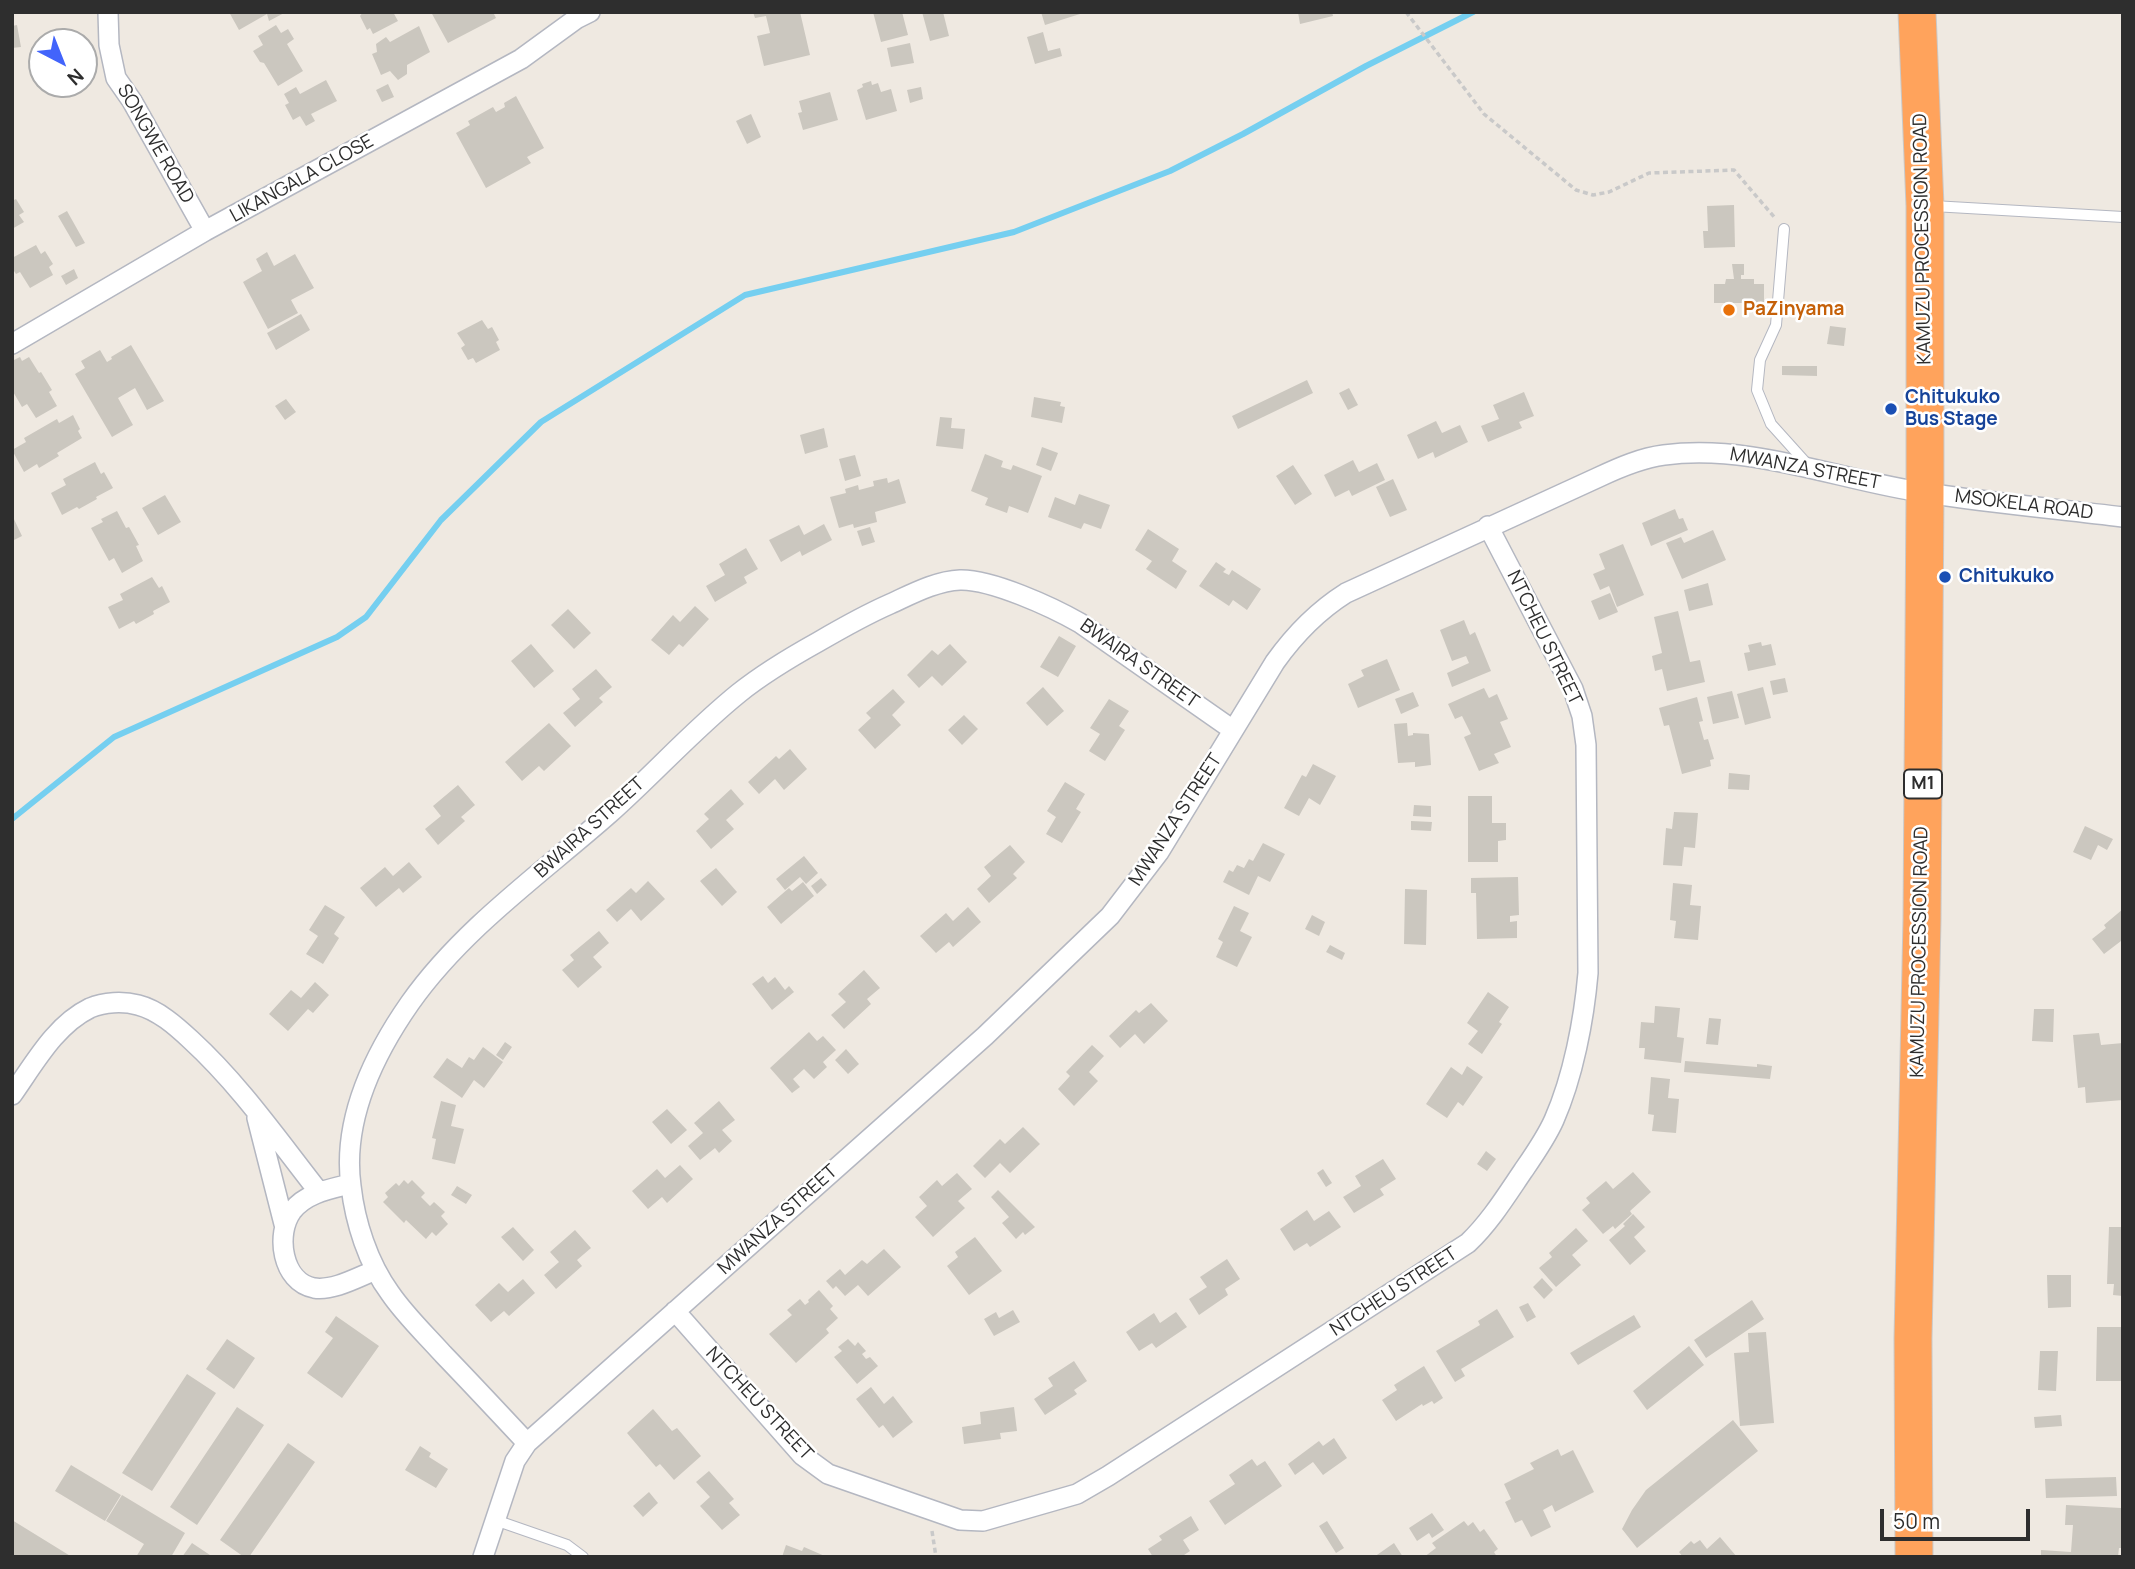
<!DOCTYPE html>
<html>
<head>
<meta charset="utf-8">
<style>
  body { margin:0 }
  #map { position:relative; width:2135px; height:1569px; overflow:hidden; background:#efe9e1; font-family:Manrope,sans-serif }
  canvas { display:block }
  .frame { position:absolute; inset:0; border:14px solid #2e2e2e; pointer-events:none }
  .north { position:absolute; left:28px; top:28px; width:70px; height:70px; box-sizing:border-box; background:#fff; border:2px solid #ababab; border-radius:50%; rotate:138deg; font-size:19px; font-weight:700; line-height:28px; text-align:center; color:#2e2e2e }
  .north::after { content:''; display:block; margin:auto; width:24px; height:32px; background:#4264fb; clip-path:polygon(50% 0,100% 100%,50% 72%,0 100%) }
  .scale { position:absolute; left:1880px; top:1509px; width:150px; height:32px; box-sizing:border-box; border:4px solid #2e2e2e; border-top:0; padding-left:9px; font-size:21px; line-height:24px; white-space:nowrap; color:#2e2e2e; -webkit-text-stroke:5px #fff; paint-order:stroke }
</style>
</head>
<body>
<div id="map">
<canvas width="2135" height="1569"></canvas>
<div class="frame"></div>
<div class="north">N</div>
<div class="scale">50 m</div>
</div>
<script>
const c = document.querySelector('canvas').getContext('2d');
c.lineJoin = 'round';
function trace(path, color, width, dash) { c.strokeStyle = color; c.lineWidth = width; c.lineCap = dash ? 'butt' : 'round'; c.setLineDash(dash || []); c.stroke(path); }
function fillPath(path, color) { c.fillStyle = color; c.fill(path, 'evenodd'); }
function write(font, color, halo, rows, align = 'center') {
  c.font = font + ' Manrope,sans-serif'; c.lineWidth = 5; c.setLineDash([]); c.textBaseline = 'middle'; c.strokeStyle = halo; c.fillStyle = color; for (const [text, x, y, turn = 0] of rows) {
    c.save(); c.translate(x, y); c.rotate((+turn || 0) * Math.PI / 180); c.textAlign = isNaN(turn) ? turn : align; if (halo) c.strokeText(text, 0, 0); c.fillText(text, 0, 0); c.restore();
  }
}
const stream = new Path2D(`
  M12,819L114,737L337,637L366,617L441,520L541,422L745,295L1014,232L1170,171L1243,134L1366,66L1473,12`);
const building = new Path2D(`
  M229,12H286L269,21L267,14L239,30Z
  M363,12H393L398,21L373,34L370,28L367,30L360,16Z
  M431,12H493L496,18L448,43Z
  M753,12H800L810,55L764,66L757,36L770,33L766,16L755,18Z
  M873,12H902L908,35L881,42Z
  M922,12H943L949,36L930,41Z
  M1041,12H1079L1080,14L1045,25Z
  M1298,12H1332L1333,16L1300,24Z
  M17,25L21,47L12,48V26Z
  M276,25L281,33L288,29L294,39L287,44L303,71L278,86L264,63L260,62L253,51L263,45L258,36Z
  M419,26L430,52L407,65V74L398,80L390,71L381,75L372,54L377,52L376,44L386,37L390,42Z
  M1043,32L1048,51L1060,48L1062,56L1035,64L1027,37Z
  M910,43L914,63L891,67L887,48Z
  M326,80L337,101L311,114L315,121L306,126L300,116L293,120L285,105L289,103L284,94L296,87L300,94Z
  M871,81L872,85L878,83L881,92L891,89L897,111L866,120L857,90L863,87L862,84Z
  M388,84L394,97L382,102L376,90Z
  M921,87L923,99L910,103L907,90Z
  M830,92L838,120L803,130L798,113L802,112L799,101Z
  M516,96L544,148L527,157L531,163L486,188L456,133L470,125L468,121L493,107L496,112L505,107L504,103Z
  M751,114L761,137L747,144L736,121Z
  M16,199L24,212L19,215L24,222L12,229V201Z
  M1734,205L1735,247L1704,248L1703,231H1708L1707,206Z
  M67,211L85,243L76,247L58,216Z
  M36,245L41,254L45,251L53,264L49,267L53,275L30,288L20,272L16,274L12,268V258Z
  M267,252L274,266L295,254L314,288L291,300L298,313L268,329L243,282L262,271L256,259Z
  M1732,264H1744V275H1741V279H1754V284H1764V303H1714V284H1725L1726,279H1734Z
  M74,269L78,278L66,285L61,276Z
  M301,314L310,330L276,350L267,333Z
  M482,320L488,329L492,327L499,340L496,342L500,350L476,363L473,358L468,360L461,348L465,345L457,333Z
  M1830,326L1846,328L1844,346L1827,344Z
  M131,345L164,401L147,410L135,388L118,398L133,425L112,437L75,374L85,368L81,361L100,350L107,362L112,359L111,357Z
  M20,357L22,361L29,357L39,373L41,372L52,390L49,392L57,406L36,418L27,404L22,407L12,390V361Z
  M1782,366H1817V376L1782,375Z
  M1307,380L1313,393L1238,429L1232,416Z
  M1349,388L1358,405L1348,410L1339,393Z
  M1524,392L1534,416L1519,422L1522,428L1488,442L1481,426L1499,419L1493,405Z
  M1034,397L1061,402L1060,406L1065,407L1062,423L1031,417Z
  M286,399L296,412L285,420L275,406Z
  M73,415L80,429L78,431L82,438L57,453L59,456L39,468L37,464L24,472L12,450L26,442L24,438L57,419L59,423Z
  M940,417L952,418L951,428L965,429L963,449L936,446Z
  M1436,421L1442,433L1460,425L1468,442L1435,458L1433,452L1418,459L1407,435Z
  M824,428L828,447L805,454L800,435Z
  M1042,447L1058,453L1051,471L1036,465Z
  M985,454L1003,461L1001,467L1011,470L1013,465L1042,476L1028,513L1009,506L1007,513L985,505L988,498L971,491Z
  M855,455L861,476L845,481L839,459Z
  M1353,460L1359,472L1377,463L1385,480L1352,496L1349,490L1335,497L1324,475Z
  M95,462L101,474L104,472L113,488L96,497L97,499L79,509L77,507L62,515L51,493L66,485L63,479Z
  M1293,465L1312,494L1295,505L1276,476Z
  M887,478L888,483L899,479L906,503L875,512L877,522L854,528L853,524L839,528L830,497L846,493L845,489L858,485L859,490L874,486L873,481Z
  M1393,479L1407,510L1390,517L1376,487Z
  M1079,494L1110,505L1101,529L1084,523L1081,529L1048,517L1055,497L1075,505Z
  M165,495L181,522L158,535L142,508Z
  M1675,509L1679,519L1683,518L1688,530L1651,546L1642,523Z
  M117,511L126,528L129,527L139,545L136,546L143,561L122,573L114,558L109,561L91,528L103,522L101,519Z
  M12,515L22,536L12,541Z
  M824,524L832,540L802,556L800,551L781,562L769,540L799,525L804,535Z
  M870,527L875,542L862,546L857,531Z
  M1148,529L1179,549L1172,561L1187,571L1176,589L1146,569L1152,561L1135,550Z
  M1713,530L1726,560L1682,579L1666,543L1681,537L1684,543Z
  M1623,544L1644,595L1617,607L1609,586L1600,590L1593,574L1605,569L1599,554Z
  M746,548L758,569L744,577L747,583L715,602L706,586L725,575L719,564Z
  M1216,562L1226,569L1223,572L1229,575L1232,570L1261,589L1247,610L1233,600L1229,606L1199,586Z
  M152,577L159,588L162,586L170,602L153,611L154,614L136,624L134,621L119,629L108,607L123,600L120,594Z
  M1708,583L1713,605L1689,611L1684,590Z
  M1610,593L1618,612L1599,620L1591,601Z
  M695,606L709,619L683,647L679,644L669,655L651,640L673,615L680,622Z
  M568,609L591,633L574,649L551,625Z
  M1678,611L1690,662L1700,660L1705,682L1667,691L1662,669L1655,671L1652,656L1662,653L1654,617Z
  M1464,620L1470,635L1475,632L1491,671L1452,687L1447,673L1469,663L1466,656L1452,661L1440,630Z
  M1059,636L1076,646L1058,677L1040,667Z
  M1761,642L1762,646L1771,644L1776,665L1748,671L1744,653L1750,652L1748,645Z
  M531,644L554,671L534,688L511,661Z
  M950,644L967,662L942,686L932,676L919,688L907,675L932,650L938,655Z
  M1387,659L1400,690L1358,708L1348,684L1364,676L1361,670Z
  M596,669L612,687L599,698L603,702L575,727L563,713L580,699L572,689Z
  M1785,678L1788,692L1773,695L1770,681Z
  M1043,687L1064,711L1047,726L1026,703Z
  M1763,687L1771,718L1745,725L1737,694Z
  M1484,688L1489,698L1497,694L1508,719L1500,722L1511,747L1494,754L1499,763L1479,771L1464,737L1471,734L1462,716L1455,719L1448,704Z
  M893,689L905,702L892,715L901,725L875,749L858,730L871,718L866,713Z
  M1732,691L1739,718L1713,724L1707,697Z
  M1413,692L1419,706L1401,714L1395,699Z
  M1697,697L1703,721L1699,722L1704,740L1708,739L1714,759L1710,760L1711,766L1682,774L1669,725L1664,726L1659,708Z
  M1109,699L1129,711L1119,726L1125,730L1105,761L1089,751L1100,734L1090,728Z
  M964,715L978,729L962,745L948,730Z
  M549,723L571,746L544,771L539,766L522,781L505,762Z
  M1407,723L1408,736L1413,735V733L1429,734L1431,765L1415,767V762L1398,763L1394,724Z
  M790,749L807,769L784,790L775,779L759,794L748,782L776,756L779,759Z
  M1313,764L1336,776L1320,805L1309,798L1299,816L1284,808L1302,775L1306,777Z
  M1729,773L1750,775L1749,790L1728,789Z
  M1065,782L1085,794L1076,809L1081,812L1062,843L1046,834L1056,817L1047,811Z
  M458,785L475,805L461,817L465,821L438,845L425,829L441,816L433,806Z
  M731,789L744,804L726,820L734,829L711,849L696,831L709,819L704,814Z
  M1468,796H1492V823H1506V840L1498,841V862H1468Z
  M1414,805L1431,806V817L1413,816Z
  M1674,812L1698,813L1695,848L1684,847L1682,866L1663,865L1666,828L1672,829Z
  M1411,821L1432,822L1431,831L1411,830Z
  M2085,826L2113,839L2107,850L2098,845L2091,860L2073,852Z
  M1263,843L1285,854L1270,882L1258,876L1249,895L1223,882L1229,870L1233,872L1237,865L1244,868L1249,859L1253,861Z
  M1010,845L1025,862L1013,874L1017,878L989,903L977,889L991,876L984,867Z
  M804,856L818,873L806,884L800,877L785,890L776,879Z
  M409,862L422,877L403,893L399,888L376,907L360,888L385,867L393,876Z
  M716,868L737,892L722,906L700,881Z
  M1518,877L1519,915L1510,916V922L1517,921V938L1477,939L1476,893H1471V878Z
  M821,878L827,885L817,894L811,886Z
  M648,881L665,899L641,921L631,909L617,922L606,910L631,888L636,893Z
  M803,882L814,896L781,924L767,907L789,888L792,891Z
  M1673,883L1692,885L1690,905L1701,906L1698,940L1674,938L1676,921L1670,920Z
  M1405,889L1427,890L1426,945L1404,944Z
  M325,905L345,917L334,934L339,938L323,964L306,954L318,936L309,930Z
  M1234,906L1249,913L1240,931L1252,937L1237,967L1216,957L1223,942L1218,939Z
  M968,907L981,922L953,947L949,942L936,953L920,936L946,913L953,921Z
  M2123,909V943L2121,941L2104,954L2092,939L2106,928L2104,925Z
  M1312,915L1325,922L1319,936L1305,929Z
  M599,931L609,943L593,957L602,967L578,988L562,970L574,960L570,955Z
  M1330,945L1345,953L1342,960L1326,952Z
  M864,970L880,988L867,999L871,1004L844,1029L831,1015L846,1002L838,994Z
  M763,976L768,983L775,977L785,990L789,986L794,992L772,1010L752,984Z
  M315,982L329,995L313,1013L308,1009L288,1031L269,1014L291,990L301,998Z
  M1488,992L1509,1007L1499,1022L1502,1024L1482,1054L1468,1044L1478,1031L1467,1023Z
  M1151,1003L1168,1021L1144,1044L1135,1034L1120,1048L1109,1036L1136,1010L1139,1013Z
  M1655,1006L1680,1008L1677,1037L1684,1038L1681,1063L1644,1059L1645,1048H1639L1641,1022L1654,1023Z
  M2034,1009H2054L2053,1042L2032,1041Z
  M1709,1018L1721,1019L1718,1045L1706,1044Z
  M809,1032L817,1041L823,1036L836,1050L823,1062L827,1067L814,1079L804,1069L793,1079L800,1087L792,1093L770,1068Z
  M2099,1033L2101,1045L2123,1043V1100L2086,1103L2085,1087L2078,1088L2073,1035Z
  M505,1042L512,1047L503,1060L496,1055Z
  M1092,1045L1104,1056L1089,1072L1098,1081L1074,1106L1058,1089L1070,1076L1066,1072Z
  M483,1047L503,1062L484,1088L474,1080L462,1098L433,1077L447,1058L462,1068L469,1057L474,1060Z
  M846,1049L859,1064L848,1074L835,1060Z
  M1685,1061L1757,1067V1064L1772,1066L1770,1079L1684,1072Z
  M1467,1066L1483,1077L1463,1106L1458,1102L1447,1118L1426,1104L1451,1067L1462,1075Z
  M1651,1077L1670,1079L1668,1098L1679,1099L1676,1133L1652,1131L1654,1115L1648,1114Z
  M441,1101L456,1105L451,1126L464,1129L455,1164L432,1159L436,1139L432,1138Z
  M719,1101L735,1120L722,1130L732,1141L719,1153L715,1148L700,1160L688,1146L703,1133L694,1123Z
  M667,1109L687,1130L671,1144L652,1122Z
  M1023,1127L1040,1144L1010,1173L1000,1163L985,1178L973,1166L1000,1139L1005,1144Z
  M1486,1151L1496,1159L1487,1171L1477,1164Z
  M1383,1159L1396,1179L1380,1189L1384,1195L1354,1213L1343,1197L1361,1186L1355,1176Z
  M680,1165L693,1179L667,1203L662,1197L648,1209L632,1191L657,1169L665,1178Z
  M1323,1169L1332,1183L1326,1187L1317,1173Z
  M1633,1172L1651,1192L1630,1211L1632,1214L1615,1229L1613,1226L1603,1234L1582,1210L1590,1203L1586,1198L1606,1181L1613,1189Z
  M957,1173L972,1189L958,1201L965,1208L933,1237L915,1217L927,1206L919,1197L937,1180L942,1186Z
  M404,1180L408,1184L412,1180L425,1193L421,1197L430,1206L434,1202L445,1212L441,1216L448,1224L436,1236L432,1232L426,1239L406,1220L404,1223L383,1202L388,1197L385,1193L396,1183L399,1186Z
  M457,1186L472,1195L466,1204L451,1195Z
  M998,1190L1035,1227L1025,1235L1023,1232L1016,1239L1002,1223L1009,1217L991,1197Z
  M1307,1210L1314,1221L1329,1211L1341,1227L1310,1247L1307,1243L1294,1251L1280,1229Z
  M1633,1214L1645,1227L1634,1237L1646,1251L1630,1265L1609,1240L1625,1226L1623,1224Z
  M513,1227L534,1250L523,1261L501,1237Z
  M2109,1227H2123V1296L2113,1295L2114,1284H2107Z
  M1576,1228L1588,1241L1572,1255L1581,1265L1556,1287L1539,1268L1552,1257L1549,1253Z
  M575,1230L591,1248L577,1260L582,1266L556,1289L544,1275L559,1262L550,1252Z
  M975,1237L1002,1271L969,1295L947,1266L958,1257L955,1252Z
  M884,1249L901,1267L868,1296L858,1285L845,1296L836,1286L833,1289L826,1281L840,1269L845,1275L862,1260L867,1264Z
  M1227,1259L1240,1279L1225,1289L1228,1295L1199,1315L1189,1299L1207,1287L1200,1277Z
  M2047,1275H2071V1307L2048,1308Z
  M1542,1278L1553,1290L1544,1299L1533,1287Z
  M523,1279L535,1293L509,1316L504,1311L491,1322L475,1305L499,1283L508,1292Z
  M819,1290L833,1306L830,1309L838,1318L826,1329L829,1333L796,1363L769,1334L792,1315L787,1310L800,1299L805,1305L809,1302L808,1300Z
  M1752,1300L1764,1319L1706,1358L1694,1340Z
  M1528,1303L1536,1317L1527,1322L1519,1307Z
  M1497,1309L1514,1337L1461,1369L1465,1376L1455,1382L1436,1351L1480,1325L1478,1321Z
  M1013,1310L1020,1322L994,1336L984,1319L996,1312L999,1318Z
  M1176,1312L1187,1327L1156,1348L1152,1343L1139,1351L1126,1332L1154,1313L1160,1323Z
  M1634,1315L1641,1327L1578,1365L1570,1353Z
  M336,1316L379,1346L342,1398L307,1373L333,1338L325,1332Z
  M2097,1327H2123V1381H2096Z
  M1766,1332L1774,1423L1740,1426L1734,1353L1749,1352L1748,1333Z
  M227,1339L255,1358L234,1389L206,1369Z
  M848,1339L855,1346L858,1342L866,1351L862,1354L866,1359L870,1357L878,1366L857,1384L834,1357L842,1351L838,1347Z
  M1689,1346L1704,1365L1647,1410L1633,1391Z
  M2040,1351H2058L2056,1391L2038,1390Z
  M1074,1361L1087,1381L1074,1390L1077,1394L1045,1415L1034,1399L1053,1386L1048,1378Z
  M1424,1366L1443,1398L1434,1404L1432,1401L1423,1406L1422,1404L1396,1421L1382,1400L1397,1390L1394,1385Z
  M187,1374L216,1393L152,1491L122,1473Z
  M871,1387L884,1404L893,1396L913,1422L893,1438L883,1425L879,1428L856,1399Z
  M237,1407L264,1425L197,1525L170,1507Z
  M1014,1407L1017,1431L1000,1433L1001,1439L964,1444L962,1427L981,1424L980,1412Z
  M653,1409L672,1431L677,1428L701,1456L674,1480L660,1464L656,1467L627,1433Z
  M2061,1415L2062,1426L2035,1428L2034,1417Z
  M1733,1420L1758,1451L1637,1548L1622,1529L1632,1510L1646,1490Z
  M1334,1438L1347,1458L1323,1475L1313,1462L1295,1475L1288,1464L1319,1441L1323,1446Z
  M288,1443L315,1462L249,1557H244L220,1540Z
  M420,1446L431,1453L429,1457L448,1469L436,1488L405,1470Z
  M1558,1449L1561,1456L1573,1450L1594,1492L1555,1512L1552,1505L1543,1510L1551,1527L1531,1537L1522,1520L1515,1523L1505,1502L1511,1499L1504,1484L1534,1469L1530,1463Z
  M1252,1459L1257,1466L1265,1461L1282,1486L1225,1525L1209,1501L1235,1484L1229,1475Z
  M71,1465L121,1495L105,1521L55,1491Z
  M709,1471L734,1499L729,1503L740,1515L722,1530L700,1506L710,1497L696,1482Z
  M2116,1477L2117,1496L2046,1498L2045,1479Z
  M649,1492L658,1503L643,1517L633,1506Z
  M122,1495L185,1533L171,1557H136L144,1544L106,1521Z
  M2066,1505L2121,1508L2123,1548H2119L2118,1557H2041V1550L2071,1552L2073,1525H2065Z
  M1432,1513L1444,1530L1432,1538L1429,1533L1417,1541L1409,1528Z
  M1191,1516L1199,1530L1183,1540L1190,1551L1181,1557H1153L1148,1549L1162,1540L1159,1536Z
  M12,1520L72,1557H12Z
  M1327,1521L1344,1548L1336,1553L1319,1526Z
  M1464,1521L1468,1526L1473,1522L1480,1532L1484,1529L1498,1549L1494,1552L1497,1557H1424L1436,1548L1432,1543Z
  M1720,1537L1737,1557H1683L1679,1552L1691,1541L1694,1544L1700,1540L1707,1549Z
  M192,1543L213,1557H182Z
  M1394,1543L1403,1557H1374Z
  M786,1545L802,1551L804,1547L827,1557H782Z`);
const path = new Path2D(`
  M1406,12L1484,114L1576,190L1593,195L1609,192L1649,173L1734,170L1775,218
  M932,1531L936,1557`);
const lane = new Path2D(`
  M1933,206L2123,217
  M1784,229L1776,325L1760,360L1757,390L1771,424L1807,464
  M495,1520L567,1545L583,1557`);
const street = new Path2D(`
  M108,12L109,45L116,78L132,101L205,231
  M12,344L205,231L521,59L576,19L590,12
  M12,1095C34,1064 55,1025 90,1008C104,1002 123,1001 138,1005C158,1010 176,1026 191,1040C240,1085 278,1140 319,1192
  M257,1118L284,1224
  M350,1184C330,1189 306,1193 292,1211C275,1234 282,1282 314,1288C334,1291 358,1277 376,1270
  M675,1311L802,1455L828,1474L960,1520L983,1521L1077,1494L1108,1476L1468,1243C1490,1222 1506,1196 1523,1171C1534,1155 1546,1138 1554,1120C1573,1077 1584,1020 1588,973L1586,745L1582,716L1573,689L1488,526
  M527,1443C499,1413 471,1383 443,1354C425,1334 405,1315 390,1293C368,1263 355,1222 351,1186C342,1120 373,1056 410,1003C463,928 542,873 610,813C654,774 693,730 739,693C764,673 791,657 818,642C842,628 865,615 890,604C912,594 936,581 960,580C991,579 1052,607 1080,623L1233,730
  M483,1557L515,1461L527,1443L985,1036L1110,916L1159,852L1275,662C1295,634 1316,612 1346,593L1599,477C1620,467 1641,458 1664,455C1752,443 1841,481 1927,493C1992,503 2058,509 2123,517`);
const highway = new Path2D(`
  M1914,1557L1913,1338L1922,919L1925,493V206L1917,12`);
const markers = [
  [1729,310,7,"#e8710a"],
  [1891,409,7,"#1a4fb4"],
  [1945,577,7,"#1a4fb4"]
];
const shields = [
  [1923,784,38]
];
const shieldNames = [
  ["M1",1923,784]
];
const streetNames = [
  ["SONGWE ROAD",155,144,60],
  ["LIKANGALA CLOSE",302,179,-29],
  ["KAMUZU PROCESSION ROAD",1923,239,-91],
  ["MWANZA STREET",1805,469,11],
  ["MSOKELA ROAD",2024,505,7],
  ["NTCHEU STREET",1544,638,64],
  ["BWAIRA STREET",1139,664,35],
  ["MWANZA STREET",1176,820,-57],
  ["BWAIRA STREET",590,828,-42],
  ["KAMUZU PROCESSION ROAD",1920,952,-89],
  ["MWANZA STREET",778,1220,-42],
  ["NTCHEU STREET",1394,1292,-33],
  ["NTCHEU STREET",759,1404,47]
];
const foodNames = [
  ["PaZinyama",1743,310]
];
const transitNames = [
  ["Chitukuko",1905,398],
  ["Bus Stage",1905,420],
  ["Chitukuko",1959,577]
];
trace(stream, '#75cff0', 6);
fillPath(building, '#cbc7bf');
trace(lane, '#b4b7c1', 12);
trace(street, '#b4b7c1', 22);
trace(highway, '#c9c9c9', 39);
trace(path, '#c9c9c9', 3.5, [5, 3.5]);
trace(lane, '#fff', 10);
trace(street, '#fff', 19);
trace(highway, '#ffa35c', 37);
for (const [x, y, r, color] of markers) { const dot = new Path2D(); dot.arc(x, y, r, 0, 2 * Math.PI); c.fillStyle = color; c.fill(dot); trace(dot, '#fff', 2.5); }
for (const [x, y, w] of shields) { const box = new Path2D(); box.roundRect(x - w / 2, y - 14.5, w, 29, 5); c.fillStyle = '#fff'; c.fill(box); trace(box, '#2e2e2e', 2); }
write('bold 18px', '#2e2e2e', null, shieldNames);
write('19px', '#2e2e2e', '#fff', streetNames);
write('bold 19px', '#c56008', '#fff', foodNames, 'left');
write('bold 19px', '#164399', '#fff', transitNames, 'left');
</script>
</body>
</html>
